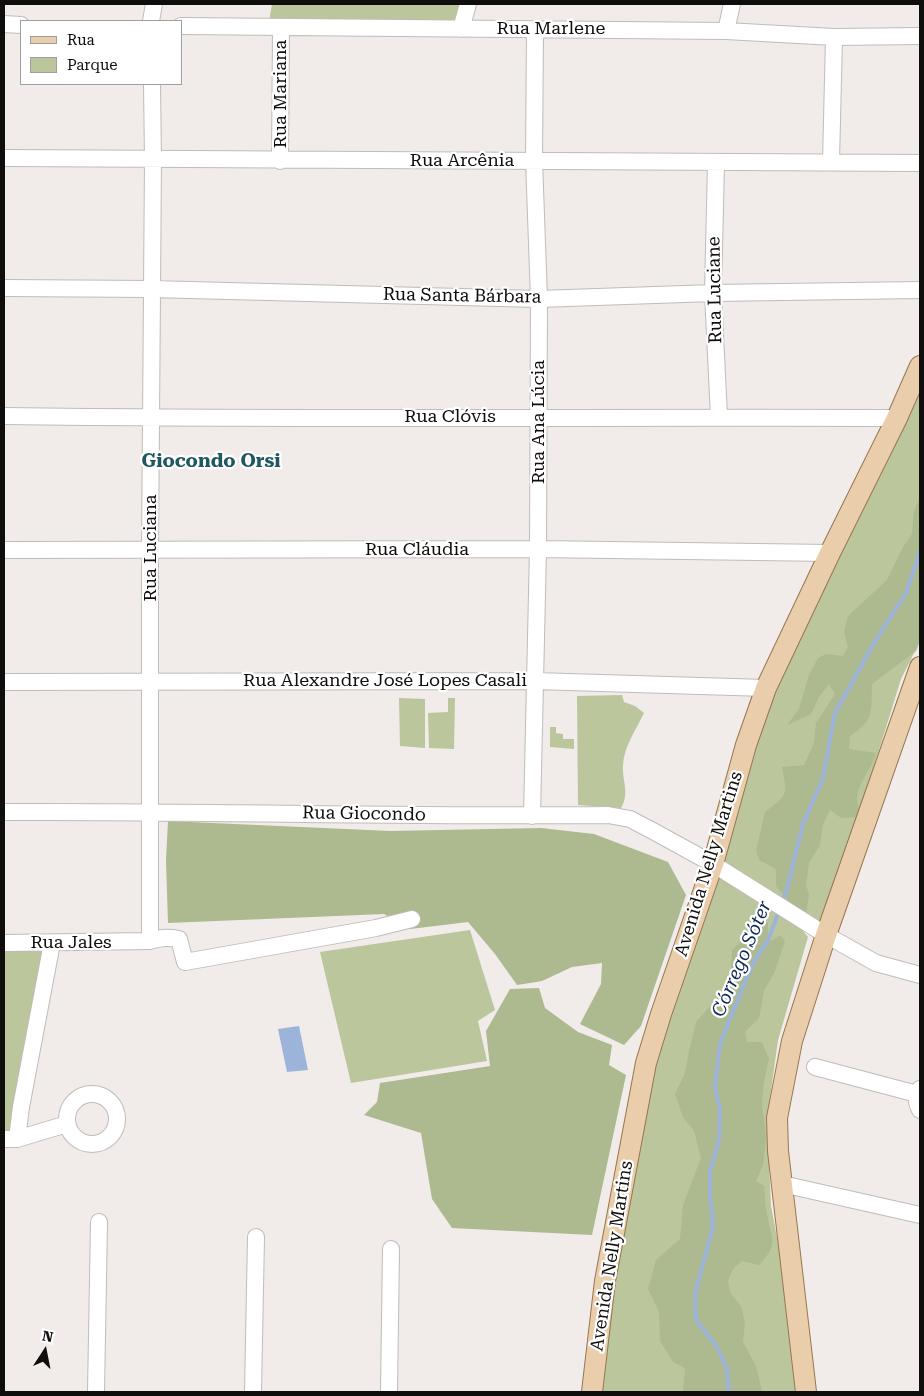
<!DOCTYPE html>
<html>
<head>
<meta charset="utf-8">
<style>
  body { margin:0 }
  #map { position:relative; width:924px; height:1396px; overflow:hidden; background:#f1ebe9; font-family:"Roboto Serif",serif }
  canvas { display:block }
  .frame { position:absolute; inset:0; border:5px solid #100e0d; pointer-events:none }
  .legend { position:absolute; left:20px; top:20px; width:162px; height:65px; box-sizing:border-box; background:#fff; border:1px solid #9f9f9e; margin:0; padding:6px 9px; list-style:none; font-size:15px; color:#100e0d }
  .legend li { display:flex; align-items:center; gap:10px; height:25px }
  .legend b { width:25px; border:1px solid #9f9f9e }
  .north { position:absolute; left:20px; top:1326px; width:50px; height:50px; -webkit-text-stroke:4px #fff; paint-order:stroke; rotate:11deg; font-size:14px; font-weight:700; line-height:20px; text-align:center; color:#100e0d }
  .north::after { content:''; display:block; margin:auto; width:18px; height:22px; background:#100e0d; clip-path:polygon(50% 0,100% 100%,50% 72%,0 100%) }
</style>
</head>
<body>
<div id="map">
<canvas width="924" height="1396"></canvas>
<div class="frame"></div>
<ul class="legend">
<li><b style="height:6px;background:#eaceab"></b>Rua</li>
<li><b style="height:14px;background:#bbc69c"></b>Parque</li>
</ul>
<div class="north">N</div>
</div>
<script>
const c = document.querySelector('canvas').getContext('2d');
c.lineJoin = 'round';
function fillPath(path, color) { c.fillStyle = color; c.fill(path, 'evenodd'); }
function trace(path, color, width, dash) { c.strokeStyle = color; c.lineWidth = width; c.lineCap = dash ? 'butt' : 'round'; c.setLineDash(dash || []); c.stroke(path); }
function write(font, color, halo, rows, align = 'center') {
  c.font = font + ' "Roboto Serif",serif'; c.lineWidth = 4.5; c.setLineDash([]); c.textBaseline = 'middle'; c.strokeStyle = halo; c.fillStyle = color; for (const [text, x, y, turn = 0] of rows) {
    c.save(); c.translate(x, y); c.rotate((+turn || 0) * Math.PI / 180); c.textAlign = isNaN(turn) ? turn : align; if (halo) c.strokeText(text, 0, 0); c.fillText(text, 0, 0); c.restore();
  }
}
const green = new Path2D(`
  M272,4H460L455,22H269Z
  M920,390V641L901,679L870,779L817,932L795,921L808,937L778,1040L767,1119L771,1206L806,1392H597L602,1329L652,1066L770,691Z
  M622,695L624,702L635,706L644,713C636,730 624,746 623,765C622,782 630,793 621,808L578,805L577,696Z
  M399,698L425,699V748L400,746Z
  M448,698H455L454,749L429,748L428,713L448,712Z
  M550,727H556V733L563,734V739H574V749L550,747Z
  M470,930L495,1010L478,1021L487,1061L351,1083L320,952Z
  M4,943H52L17,1139H4Z`);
const forest = new Path2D(`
  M920,497V641L916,651L872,684C871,711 875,720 850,736L849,749L876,753C872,769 859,781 857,797C857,803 859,810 860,817L841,818L830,810L823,824L820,845L809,863L806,885L809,895L806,914L792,905L776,886V869L759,860L756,851L765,812C789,794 787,796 782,767L804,765L814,743L816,723L835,694L829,684L819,697L811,714L787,725L799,709L809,675L818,658L826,654L843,656L848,647L844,632L848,616L887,580L903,547L912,534L914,511Z
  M168,821L390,831L541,828L594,834L668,862L686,895L641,1026L624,1045L580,1024L601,984L602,963L572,967L542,981L517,985L495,954L468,922L410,929L384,914L168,923L166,860Z
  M763,919L768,923V940H773L780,935L785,941L775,971L764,991L759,1018L745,1032L747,1042H762L769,1059L764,1082L762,1103L766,1137L763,1165L756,1181L764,1186C765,1196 765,1205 767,1214C771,1240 780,1243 759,1265L742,1261L733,1269L728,1281L731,1294L741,1306L745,1323L743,1342L756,1366L762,1392H683L685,1368L673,1362L660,1341L659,1312L648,1289L656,1260L680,1239L683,1205L701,1158L694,1131L683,1117L675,1094L685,1073L689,1051L696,1022L726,988L731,971L732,950Z
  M539,988L545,1008L578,1032L612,1045L609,1065L626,1075L592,1235L452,1228L432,1199L421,1133L364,1115L377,1102L380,1083L490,1066L486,1031L510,989Z`);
const water = new Path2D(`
  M299,1026L308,1070L287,1072L278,1029Z`);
const stream = new Path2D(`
  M782,902L787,889L803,824L823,778L835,713L871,648L906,593L920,552
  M729,1392L727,1369L717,1347L696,1320L695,1294L713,1227L710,1193V1171L719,1141L720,1109L715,1087L720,1044L752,965L768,940L779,911`);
const minor = new Path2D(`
  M151,21L154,4
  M4,24L21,25
  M181,26L726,31L834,37L920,36
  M461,29L468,4
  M726,31L732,4
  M4,158L920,163
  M280,161L281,27
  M831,162L834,37
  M716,163L713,293L719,417
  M4,288L151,289L539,299L713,293L920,290
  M4,416C302,420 599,417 897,418
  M4,550L538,549L830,553
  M4,682L535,681L766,688
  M4,812C205,811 406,817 608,815L630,819L653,831L713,864L826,935L876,963L920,975
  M532,816L538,549L539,299L534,160L535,29
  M150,941C160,937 168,937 179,939L185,962L376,928L412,919
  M4,943L150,941V550L153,160L152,84
  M815,1067L917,1094
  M920,1089C916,1096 916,1103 920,1110
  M67 1119a25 25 0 1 1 50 0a25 25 0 1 1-50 0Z
  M4,1139H17L67,1124
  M17,1139L21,1107L52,943
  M782,1184L920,1215
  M96,1392L99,1222
  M253,1392L256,1237
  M389,1392L391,1249`);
const major = new Path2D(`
  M592,1392L605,1281L646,1063L661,1014L713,864L746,745L766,688L830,553L897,418L920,366
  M806,1392L778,1151L777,1118L792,1041L826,935L920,667`);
const streetNames = [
  ["Rua Marlene",551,29],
  ["Rua Mariana",281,94,-90],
  ["Rua Arcênia",462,161],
  ["Rua Luciane",715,290,-91],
  ["Rua Santa Bárbara",462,296,1],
  ["Rua Clóvis",450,417],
  ["Rua Ana Lúcia",539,422,-90],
  ["Rua Luciana",151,548,-90],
  ["Rua Cláudia",417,550],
  ["Rua Alexandre José Lopes Casali",385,681],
  ["Rua Giocondo",364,814,1],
  ["Avenida Nelly Martins",709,864,-73],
  ["Rua Jales",71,943],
  ["Avenida Nelly Martins",612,1256,-81]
];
const neighbourhoodNames = [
  ["Giocondo Orsi",211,461]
];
const waterNames = [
  ["Córrego Sóter",742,959,-67]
];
fillPath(green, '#bbc69c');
fillPath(forest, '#adb98e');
fillPath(water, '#9db4da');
trace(stream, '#9db4da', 4);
trace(minor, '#c1bbb9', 18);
trace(major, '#95764f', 22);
trace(minor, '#fff', 16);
trace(major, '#eaceab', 20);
write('18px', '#100e0d', '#fff', streetNames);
write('bold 19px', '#1f5861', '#fff', neighbourhoodNames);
write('italic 19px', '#0e2857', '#fff', waterNames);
</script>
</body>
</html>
